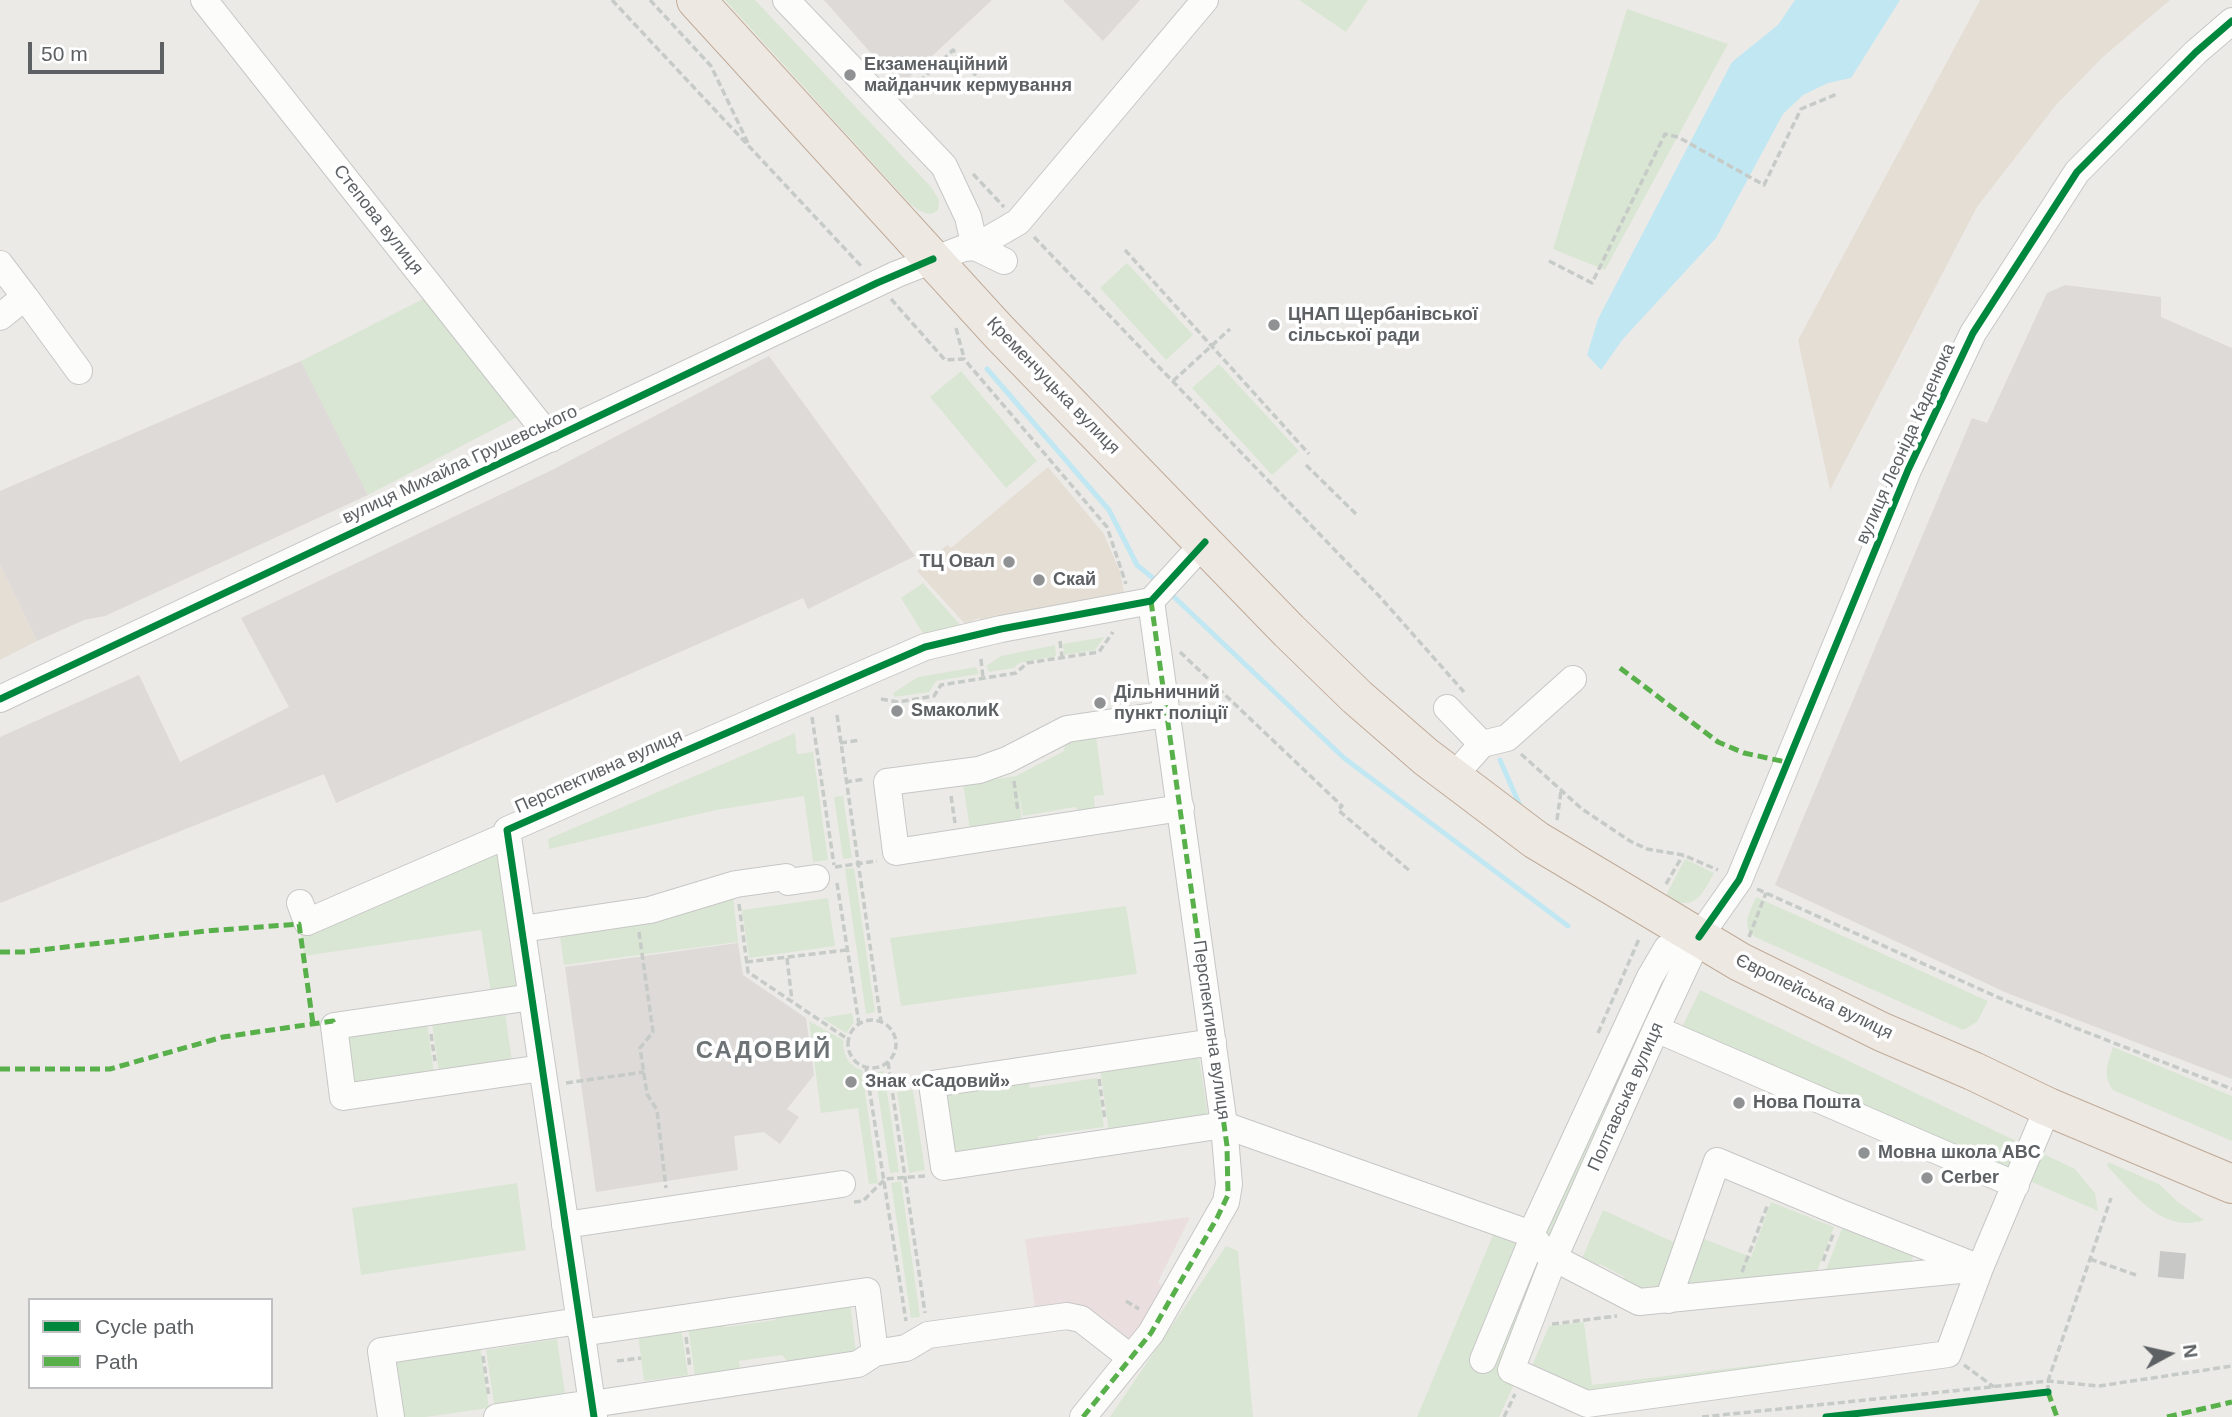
<!DOCTYPE html>
<html>
<head>
<meta charset="utf-8">
<style>
  body { margin:0 }
  #map { position:relative; width:2232px; height:1417px; overflow:hidden; background:#eceae7; font-family:Arial,sans-serif }
  canvas { display:block }
  .legend { position:absolute; left:28px; top:1298px; width:245px; height:91px; box-sizing:border-box; background:#fff; border:2px solid #bec0c1; margin:0; padding:9px 12px; list-style:none; font-size:21px; color:#5d6164 }
  .legend li { display:flex; align-items:center; gap:14px; height:35px }
  .legend b { width:35px; border:2px solid #bec0c1 }
  .north { position:absolute; left:2134px; top:1319px; width:70px; height:70px; -webkit-text-stroke:5px #fff; paint-order:stroke; rotate:82deg; font-size:19px; font-weight:700; line-height:28px; text-align:center; color:#5d6164 }
  .north::after { content:''; display:block; margin:auto; width:24px; height:32px; background:#5d6164; clip-path:polygon(50% 0,100% 100%,50% 72%,0 100%) }
  .scale { position:absolute; left:28px; top:42px; width:136px; height:32px; box-sizing:border-box; border:4px solid #5d6164; border-top:0; padding-left:9px; font-size:21px; line-height:24px; white-space:nowrap; color:#5d6164; -webkit-text-stroke:5px #fff; paint-order:stroke }
</style>
</head>
<body>
<div id="map">
<canvas width="2232" height="1417"></canvas>
<ul class="legend">
<li><b style="height:9px;background:#00873e"></b>Cycle path</li>
<li><b style="height:9px;background:#58b04a"></b>Path</li>
</ul>
<div class="north">N</div>
<div class="scale">50 m</div>
</div>
<script>
const c = document.querySelector('canvas').getContext('2d');
c.lineJoin = 'round';
function fillPath(path, color) { c.fillStyle = color; c.fill(path, 'evenodd'); }
function trace(path, color, width, dash) { c.strokeStyle = color; c.lineWidth = width; c.lineCap = dash ? 'butt' : 'round'; c.setLineDash(dash || []); c.stroke(path); }
function write(font, color, halo, rows, align = 'center') {
  c.font = font + ' Arial,sans-serif'; c.lineWidth = 7; c.setLineDash([]); c.textBaseline = 'middle'; c.strokeStyle = halo; c.fillStyle = color; for (const [text, x, y, turn = 0] of rows) {
    c.save(); c.translate(x, y); c.rotate((+turn || 0) * Math.PI / 180); c.textAlign = isNaN(turn) ? turn : align; if (halo) c.strokeText(text, 0, 0); c.fillText(text, 0, 0); c.restore();
  }
}
const commercial = new Path2D(`
  M1980,0H2170L2103,57L2056,105L1977,207L1830,490L1798,340Z
  M1048,467L1104,534L1120,572L1125,597L984,623L979,618L965,624L917,571L947,545L951,548Z
  M0,564L37,641L0,660Z`);
const industrial = new Path2D(`
  M824,0H992L900,86Z
  M1063,0H1140L1103,41Z
  M2065,285L2161,297V317L2232,348V1079L2007,993L1775,885L1972,418L1987,423L2047,293Z
  M769,356L915,556L808,609L803,598L336,803L324,774L0,903V737L139,675L180,762L289,707L241,618L550,471Z
  M301,361L368,495L105,616L84,620L37,641L0,564V491Z`);
const education = new Path2D(`
  M738,943L743,975L806,1018L814,1075L787,1109L799,1117L780,1144L764,1132L734,1136L738,1170L596,1192L565,967Z`);
const medical = new Path2D(`
  M1190,1217L1158,1282L1162,1286L1135,1334L1131,1337L1127,1338L1035,1308L1025,1239Z`);
const green = new Path2D(`
  M725,0H755L931,187L939,200L938,210C928,219 919,210 910,204Z
  M1299,0H1368L1346,32Z
  M1627,9L1728,44L1605,270L1553,249Z
  M1127,263L1193,335L1166,360L1100,288Z
  M423,299L519,416L368,495L301,361Z
  M1219,364L1299,451L1272,475L1192,388Z
  M961,371L1037,461L1006,488L930,397Z
  M923,583L963,628L927,640L901,598Z
  M1104,637L1095,650L1064,655L1063,644Z
  M1055,645L1056,656L1019,663L1014,668L989,672L986,666L1001,656Z
  M976,667L979,674L936,681L929,692L895,697L893,693L918,677Z
  M795,733L797,754L813,752L828,860L813,862L804,796L716,810L549,849L548,839Z
  M1096,736L1104,795L1094,796L1095,809L1079,811L1075,807L1023,816L1018,788L1022,820L970,829L963,784L1016,776L1064,751L1065,740Z
  M843,796L852,858L843,859L834,797Z
  M497,850L523,988L492,999L481,930L304,956L301,934L439,873L442,878L470,866L468,861Z
  M1685,859L1714,873C1701,897 1694,912 1665,897Z
  M854,868L875,1012L866,1014L845,869Z
  M733,895L738,942L564,965L560,937L671,918Z
  M1756,897L1988,1001L1977,1022L1963,1030L1757,938C1739,928 1750,912 1756,897Z
  M828,898L835,946L749,958L742,910Z
  M1126,906L1137,974L901,1006L890,938Z
  M1656,985L1669,991L1553,1238L1542,1235Z
  M1700,990L2075,1169L2095,1193L2098,1211L1728,1049L1680,1031Z
  M505,1012L512,1061L439,1072L432,1023Z
  M852,1013L854,1022L846,1033L822,1018Z
  M809,1021L843,1040C843,1054 848,1066 862,1070L878,1183L869,1184L858,1108L821,1113Z
  M427,1022L434,1074L355,1083L348,1037Z
  M2113,1047L2232,1096V1141L2113,1090C2102,1075 2108,1063 2113,1047Z
  M1199,1057L1208,1116L1109,1133L1100,1068Z
  M884,1071L899,1172L890,1173L875,1073Z
  M1097,1078L1104,1127L1038,1136L1039,1144L955,1157L943,1093L1029,1079L1030,1088Z
  M913,1090L925,1170L909,1173L897,1092Z
  M2108,1162L2159,1184L2178,1202L2204,1220C2163,1235 2132,1192 2107,1166Z
  M901,1181L920,1317L911,1318L891,1183Z
  M517,1183L526,1250L361,1275L352,1208Z
  M1771,1202L1834,1227L1817,1271L1682,1291L1704,1239L1751,1257Z
  M1603,1210L1680,1245L1661,1288L1645,1293L1622,1283L1624,1277L1600,1264L1596,1272L1580,1263Z
  M1843,1226L1913,1252L1912,1262L1825,1272Z
  M1496,1228L1518,1241L1469,1358L1490,1367L1525,1287L1532,1290L1517,1378L1499,1417H1417Z
  M1226,1246L1238,1251L1253,1417H1110Z
  M850,1303L856,1352L788,1362L782,1355L739,1361L740,1369L695,1376L688,1327L720,1322L725,1327L776,1320L772,1314Z
  M1584,1322L1592,1385L1931,1344L1587,1400L1528,1375L1549,1326Z
  M681,1328L688,1375L644,1381L638,1335Z
  M557,1339L565,1393L494,1404L486,1350Z
  M480,1345L489,1408L425,1417H402L394,1363L396,1359Z`);
const water = new Path2D(`
  M1795,0H1900L1851,78L1828,83L1803,95L1783,114L1716,238L1623,339L1601,370L1587,355L1598,319L1732,62L1778,25Z`);
const stream = new Path2D(`
  M987,369L1109,510L1137,565L1159,583
  M1172,595L1344,758L1568,926
  M1500,760L1521,808`);
const minorTunnel = new Path2D(`
  M2159,1264L2192,1267`);
const path = new Path2D(`
  M612,0L862,267
  M650,0L711,66L748,143
  M904,96L953,50L981,81
  M973,174L1004,207
  M1034,237L1380,597L1464,692
  M1125,250L1309,454
  M1549,261L1592,283L1665,134L1678,137L1764,185L1801,109L1837,94
  M891,299L945,360L964,359L1107,527L1126,584
  M956,328L964,358
  M1173,381L1230,329
  M1306,465L1357,515
  M1060,641L1062,657
  M1180,652L1342,806L1338,810L1410,871
  M981,659L983,678
  M881,699L898,702L934,696L941,685L1016,673L1027,663L1099,652L1113,632
  M837,715L881,1022
  M812,717L834,865
  M840,743L861,740
  M1521,754L1582,809L1630,841L1647,849L1683,855L1718,870
  M1014,781L1018,812
  M845,782L865,779
  M951,796L955,823
  M1557,820L1561,791
  M835,867L877,861
  M837,883L859,1024
  M1666,884L1683,855
  M1757,889L2004,1000L2232,1089
  M739,904L748,972L849,1040
  M639,932L653,1032L640,1048L647,1094L657,1110L666,1188
  M1749,937L1766,893
  M787,958L792,1001
  M746,962L847,950
  M848 1044a24 24 0 1 1 48 0a24 24 0 1 1-48 0Z
  M1598,1033L1639,939
  M431,1034L435,1061
  M888,1062L925,1313
  M866,1068L906,1321
  M1099,1079L1105,1120
  M566,1083L644,1072
  M892,1087L910,1084
  M854,1202L863,1201L885,1179L925,1176
  M2090,1259L2136,1275
  M1823,1261L1834,1232
  M1742,1272L1768,1204
  M1126,1301L1139,1309
  M1552,1324L1617,1316
  M686,1337L690,1368
  M483,1356L489,1397
  M617,1361L641,1358
  M1964,1365L1994,1387
  M2048,1392V1381L2111,1198
  M1504,1417L1515,1394
  M1702,1417L2048,1381L2099,1386L2232,1366`);
const minor = new Path2D(`
  M204,0L551,439
  M786,0L944,166L968,217L975,247L1018,222L1205,0
  M0,264L25,297L0,317
  M25,297L79,371
  M0,699L897,274L964,248L975,247L1004,261
  M1447,708L1482,744
  M1167,714L1067,729L1007,760L979,770L887,782L896,852L1181,808
  M1453,777L1482,744L1507,738L1573,679
  M300,903L307,922L508,835
  M522,929L650,910L736,884L786,877L788,882L816,878
  M532,997L334,1026L343,1097L542,1068
  M1656,1029L2016,1185
  M1213,1042L932,1084L944,1167L1224,1125L1531,1234
  M565,1225L842,1184
  M1531,1234L1542,1249L1554,1258L1639,1302L1980,1268L1948,1354L1587,1404L1511,1370L1554,1258L1656,1029L1699,937L1739,880L1908,470L1973,333L2077,172L2196,52L2232,21
  M1668,1300L1717,1161L1841,1213L1980,1268L2048,1107
  M581,1333L867,1291L875,1353
  M1483,1360L1530,1245L1531,1234L1650,977L1667,948L1699,937
  M592,1404L858,1364L875,1353L906,1348L928,1335L1067,1316L1081,1319L1131,1358
  M391,1417L381,1351L579,1321
  M497,1417L592,1403
  M594,1417L507,830L669,758L925,647L1001,629L1151,601L1205,542
  M1083,1417L1151,1333L1226,1202L1229,1184L1224,1125L1151,601`);
const highway = new Path2D(`
  M696,0L999,332L1289,631L1357,697L1426,757L1536,840L1740,962L1882,1032L1973,1071L2048,1107L2232,1184`);
const quiet = new Path2D(`
  M1620,668L1718,742L1744,753L1786,762
  M0,952H22L206,931L299,924L313,1024
  M0,1069H110L223,1037L333,1021L334,1026
  M2048,1392L2057,1417
  M1083,1417L1151,1333L1217,1218L1228,1195L1227,1146L1151,601L1145,602
  M2167,1417L2232,1402`);
const cycleway = new Path2D(`
  M0,699L551,439L877,283L933,259
  M1699,937L1739,880L1908,470L1973,333L2077,172L2196,52L2232,21
  M594,1417L507,830L669,758L925,647L1001,629L1151,601L1205,542
  M1826,1417L2048,1392`);
const markers = [
  [850,75,7,"#8f9192"],
  [1274,325,7,"#8f9192"],
  [1009,562,7,"#8f9192"],
  [1039,580,7,"#8f9192"],
  [1100,703,7,"#8f9192"],
  [897,711,7,"#8f9192"],
  [851,1082,7,"#8f9192"],
  [1739,1103,7,"#8f9192"],
  [1864,1153,7,"#8f9192"],
  [1927,1178,7,"#8f9192"]
];
const poiNames = [
  ["Екзаменаційний",864,65],
  ["майданчик кермування",864,86],
  ["ЦНАП Щербанівської",1288,315],
  ["сільської ради",1288,336],
  ["ТЦ Овал",995,562,"right"],
  ["Скай",1053,580],
  ["Дільничний",1114,693],
  ["пункт поліції",1114,714],
  ["SмаколиК",911,711],
  ["Знак «Садовий»",865,1082],
  ["Нова Пошта",1753,1103],
  ["Мовна школа ABC",1878,1153],
  ["Cerber",1941,1178]
];
const streetNames = [
  ["Степова вулиця",378,220,52],
  ["Кременчуцька вулиця",1053,386,46],
  ["вулиця Леоніда Каденюка",1906,444,-66],
  ["вулиця Михайла Грушевського",460,465,-25],
  ["Перспективна вулиця",599,772,-24],
  ["Європейська вулиця",1814,997,26],
  ["Перспективна вулиця",1211,1030,82],
  ["Полтавська вулиця",1626,1097,-66]
];
const districtNames = [
  ["САДОВИЙ",764,1051]
];
fillPath(commercial, '#e5ded5');
fillPath(industrial, '#dddad8');
fillPath(education, '#dddad7');
fillPath(medical, '#eadede');
fillPath(green, '#dae6d4');
fillPath(water, '#c0e7f2');
trace(stream, '#c0e7f2', 5);
trace(minorTunnel, '#c8c8c6', 26, [26, 13]);
trace(minor, '#c6c7c6', 28);
trace(highway, '#c0ab98', 40);
trace(path, '#c6cbc7', 3.5, [7, 3.5]);
trace(minor, '#fcfcfb', 26);
trace(highway, '#eee8e3', 38);
trace(quiet, '#58b04a', 5, [10, 5]);
trace(cycleway, '#00873e', 7);
for (const [x, y, r, color] of markers) { const dot = new Path2D(); dot.arc(x, y, r, 0, 2 * Math.PI); c.fillStyle = color; c.fill(dot); trace(dot, '#fff', 2.5); }
write('bold 18px', '#5d6164', '#fff', poiNames, 'left');
write('18px', '#5d6164', '#fff', streetNames);
c.letterSpacing = '2px';
write('bold 24px', '#6e7476', '#fff', districtNames);
c.letterSpacing = '0px';
</script>
</body>
</html>
